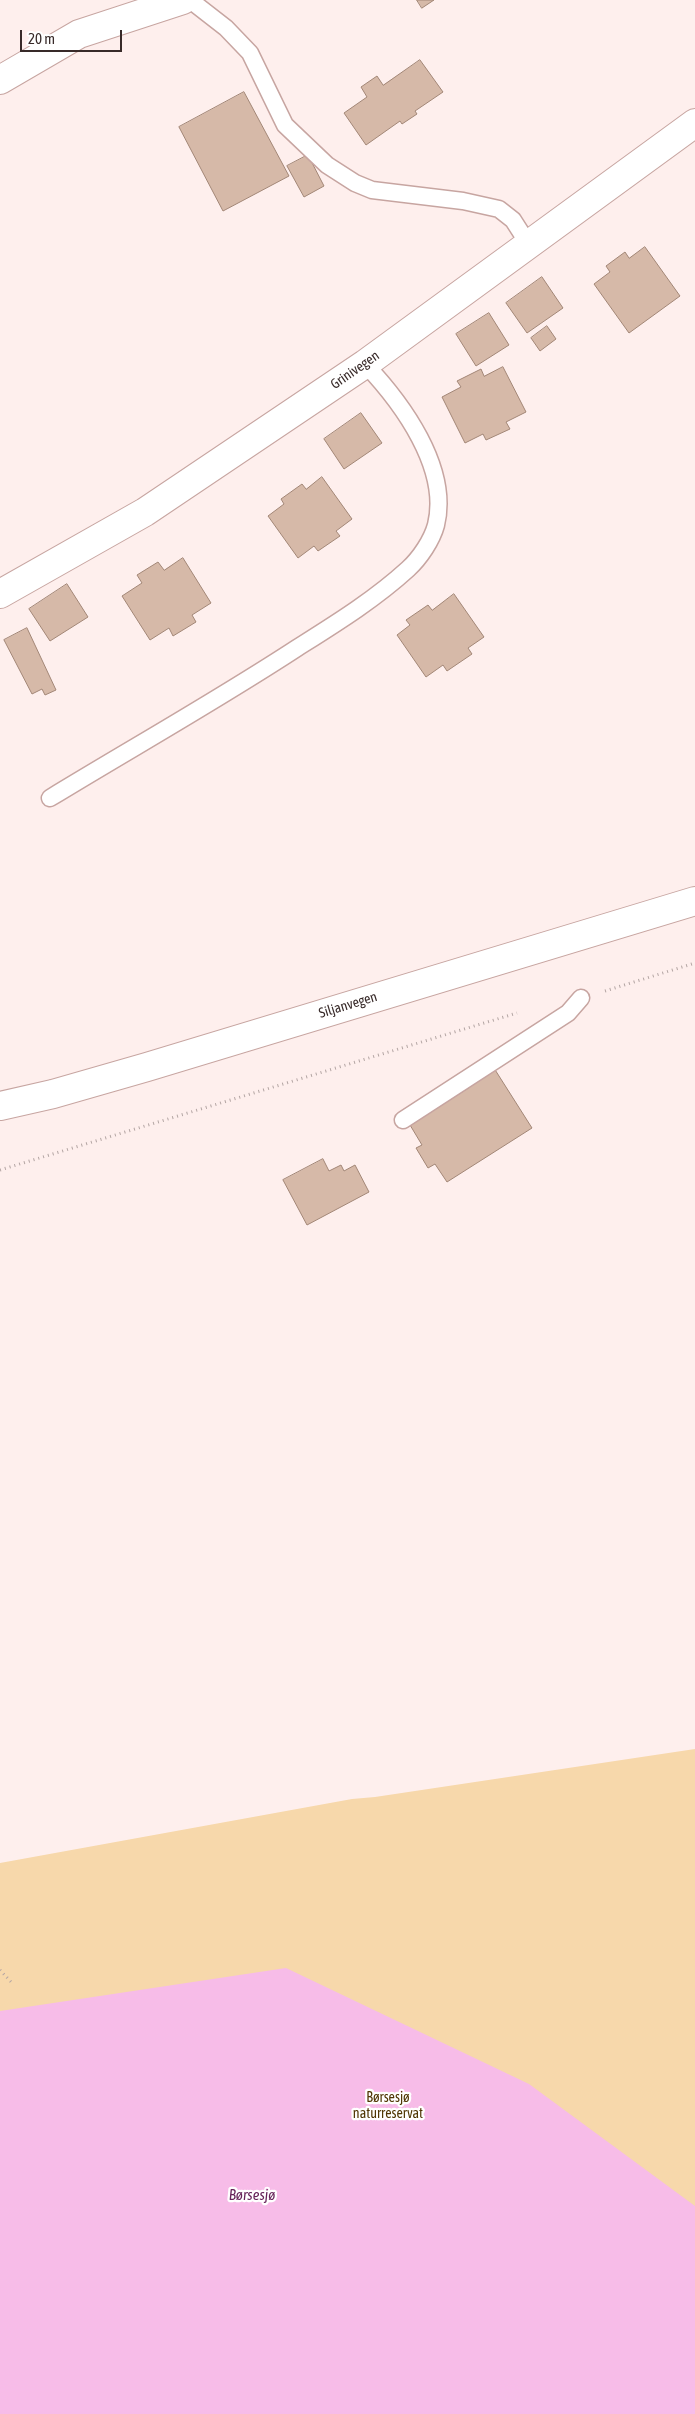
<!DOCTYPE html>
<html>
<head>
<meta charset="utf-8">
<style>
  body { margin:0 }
  #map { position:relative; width:695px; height:2414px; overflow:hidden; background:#feefed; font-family:"Asap Condensed",sans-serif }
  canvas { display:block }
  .scale { position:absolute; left:20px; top:30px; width:102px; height:22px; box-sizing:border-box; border:2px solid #382a29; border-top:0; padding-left:6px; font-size:15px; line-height:18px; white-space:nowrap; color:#382a29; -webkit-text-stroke:4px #fff; paint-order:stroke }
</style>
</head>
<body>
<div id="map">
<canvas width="695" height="2414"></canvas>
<div class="scale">20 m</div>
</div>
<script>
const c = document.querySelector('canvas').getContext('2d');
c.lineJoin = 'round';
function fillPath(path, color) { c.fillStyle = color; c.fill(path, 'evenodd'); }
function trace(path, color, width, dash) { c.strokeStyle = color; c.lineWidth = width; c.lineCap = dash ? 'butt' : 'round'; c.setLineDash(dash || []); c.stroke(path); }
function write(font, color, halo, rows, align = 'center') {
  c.font = font + ' "Asap Condensed",sans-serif'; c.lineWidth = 4.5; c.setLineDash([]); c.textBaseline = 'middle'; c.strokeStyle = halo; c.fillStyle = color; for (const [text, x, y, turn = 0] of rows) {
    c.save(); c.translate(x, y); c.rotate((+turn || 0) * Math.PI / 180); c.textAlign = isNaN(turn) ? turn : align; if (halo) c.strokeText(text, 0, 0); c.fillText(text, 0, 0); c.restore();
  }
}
const green = new Path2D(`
  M695,1749V2414H0V1863L352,1799L375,1797Z`);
const water = new Path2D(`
  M286,1968L529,2084L695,2206V2414H0V2011Z`);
const building = new Path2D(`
  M417,0H434L422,8Z
  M420,60L443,92L415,111L417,114L402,124L400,121L366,145L344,113L367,97L361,87L377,76L383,85Z
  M244,92L289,176L223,211L179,127Z
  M308,155L324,186L304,197L287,166Z
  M645,247L680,296L629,333L594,284L610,272L606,266L625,252L629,258Z
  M542,277L563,308L527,333L506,303Z
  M489,313L509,345L476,366L456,334Z
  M547,326L556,339L540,351L531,338Z
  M503,367L526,412L506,422L510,429L486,440L483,434L465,443L442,397L461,387L457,381L481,369L484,376Z
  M361,413L382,443L344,469L324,439Z
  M322,477L352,519L336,531L340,536L318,551L314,546L298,558L268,516L284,504L281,499L302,484L306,489Z
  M183,558L211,603L192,615L196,622L173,636L169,628L150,640L122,596L142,583L137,575L158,562L164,570Z
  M67,584L88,617L50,641L29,609Z
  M454,594L484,637L468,648L472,654L447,671L443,665L426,677L397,635L410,625L406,620L428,605L432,610Z
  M27,628L56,690L45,695L42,689L32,694L4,640Z
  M492,1065L532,1128L447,1182L435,1164L428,1168L416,1148L422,1145L410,1125L470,1087L467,1081Z
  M323,1159L329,1171L341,1165L344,1171L355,1165L369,1192L307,1225L283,1180Z`);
const path = new Path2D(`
  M605,991L695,963
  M0,1170L517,1013
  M0,1970L13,1984`);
const lane = new Path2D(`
  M190,0L226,28L250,53L285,125L327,165L355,183L372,190L463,201L499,209L513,220L529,245
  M50,798C132,748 216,701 297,648C335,624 374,600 408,569C420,558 432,540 436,525C450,468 402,403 365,364
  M403,1120L568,1013L581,998`);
const street = new Path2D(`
  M0,80L79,34L183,0
  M0,594L145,512L365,364L695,123`);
const primary = new Path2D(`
  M0,1106L53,1094L147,1067L695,901`);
const streetNames = [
  ["Grinivegen",355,370,-35],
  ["Siljanvegen",348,1005,-17]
];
const parkNames = [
  ["Børsesjø",388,2098],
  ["naturreservat",388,2114]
];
const waterNames = [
  ["Børsesjø",252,2195]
];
fillPath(green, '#f7d8ab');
fillPath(water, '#f7bce8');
fillPath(building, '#d6b9a8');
trace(building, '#a28676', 1);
trace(lane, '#c7a5a1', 19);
trace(street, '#c7a5a1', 30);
trace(primary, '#c7a5a1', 30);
trace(path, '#b3a5a3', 3, [1, 4]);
trace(lane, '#fff', 16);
trace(street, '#fff', 28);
trace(primary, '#fff', 28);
write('14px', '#382a29', '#fff', streetNames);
write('14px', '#4f3503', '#fff', parkNames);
write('italic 15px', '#662359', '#fff', waterNames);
</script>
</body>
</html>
